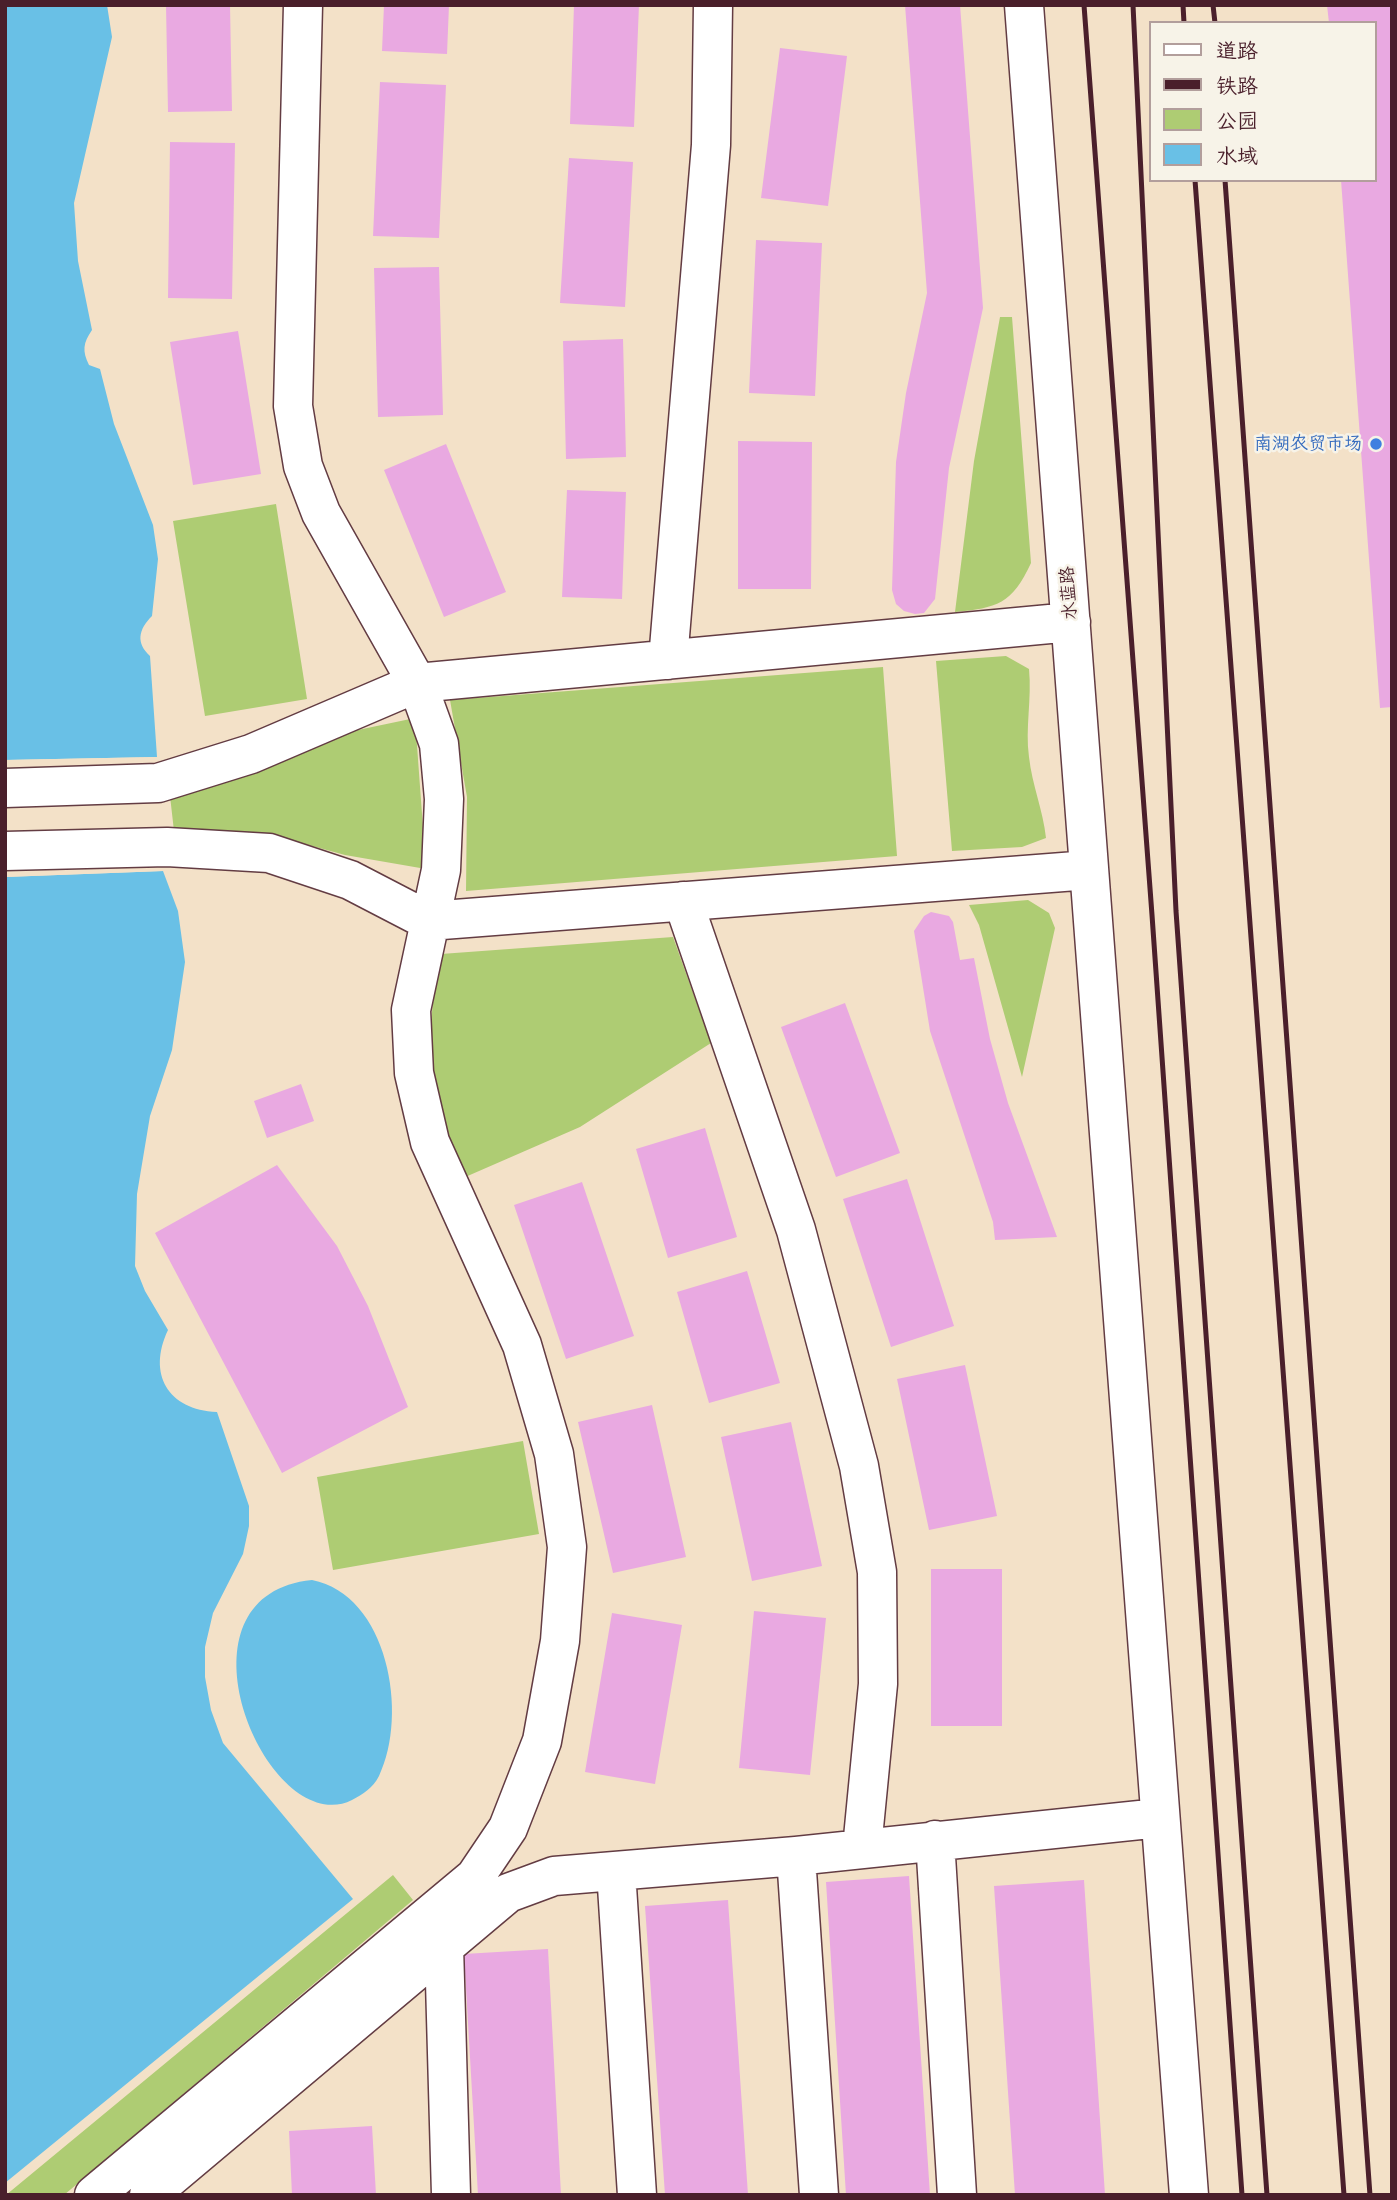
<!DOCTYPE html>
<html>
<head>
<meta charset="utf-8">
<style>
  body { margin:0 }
  #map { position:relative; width:1397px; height:2200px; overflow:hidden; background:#f3e1c8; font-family:Delius,"LXGW WenKai TC",sans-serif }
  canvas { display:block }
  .frame { position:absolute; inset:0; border:7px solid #4a1f2b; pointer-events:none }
  .legend { position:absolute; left:1149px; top:21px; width:228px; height:161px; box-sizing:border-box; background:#f7f3e8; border:2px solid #b29e9c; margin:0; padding:9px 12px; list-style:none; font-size:21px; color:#4a1f2b }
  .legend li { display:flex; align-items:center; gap:14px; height:35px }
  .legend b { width:35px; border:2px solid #b29e9c }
</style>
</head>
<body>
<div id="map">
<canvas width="1397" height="2200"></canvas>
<div class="frame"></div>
<ul class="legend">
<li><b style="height:9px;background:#fff"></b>道路</li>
<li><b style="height:9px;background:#4a1f2b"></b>铁路</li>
<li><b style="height:19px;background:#aecc73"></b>公园</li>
<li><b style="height:19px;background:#69c0e6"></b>水域</li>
</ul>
</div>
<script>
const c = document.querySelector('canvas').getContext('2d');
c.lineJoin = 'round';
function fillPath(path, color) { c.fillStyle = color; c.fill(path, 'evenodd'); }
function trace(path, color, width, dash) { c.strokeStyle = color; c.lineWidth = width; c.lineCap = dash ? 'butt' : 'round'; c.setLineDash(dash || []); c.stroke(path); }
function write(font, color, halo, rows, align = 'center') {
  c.font = font + ' Delius,"LXGW WenKai TC",sans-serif'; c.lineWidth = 5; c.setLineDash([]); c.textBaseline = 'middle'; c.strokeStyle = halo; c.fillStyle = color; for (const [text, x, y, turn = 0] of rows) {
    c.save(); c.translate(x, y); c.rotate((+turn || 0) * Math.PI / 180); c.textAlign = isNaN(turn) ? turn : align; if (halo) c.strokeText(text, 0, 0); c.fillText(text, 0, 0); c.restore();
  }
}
const green = new Path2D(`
  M1000,317H1012L1031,563C1012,604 997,608 955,612L974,461Z
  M276,504L307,699L205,716L173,521Z
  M1006,656L1029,669C1032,699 1025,728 1029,757C1032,785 1043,810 1046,838L1022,847L952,851L936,661Z
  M883,667L897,856L466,891L467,797L450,700Z
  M415,718L426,869L345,855L294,841L174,831L170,796L334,735Z
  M1028,900L1049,913L1055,928L1022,1077L979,925L969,905Z
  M673,937L711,1043L580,1127L463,1178C455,1161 442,1142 438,1124C424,1066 430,1011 441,954Z
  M523,1441L539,1534L333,1570L317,1477Z
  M393,1875L413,1900L64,2195H6Z`);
const water = new Path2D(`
  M5,5H107L112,37L74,203L78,261L92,330C83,343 82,351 89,365L100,369L114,424L153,525L158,559L152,616C138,630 136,643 150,656L157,757L5,760Z
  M163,871L178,911L185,962L172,1050L150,1116L137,1194L135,1266L145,1291L168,1330C147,1374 168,1410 217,1412L249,1506V1526L243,1554L213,1613L205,1647V1677L211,1710L223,1743L353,1899L5,2183V877Z
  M312,1580C388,1595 409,1714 379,1776C373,1788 363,1794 352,1800C268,1842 162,1595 312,1580Z`);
const pier = new Path2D(`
  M157,757V760L5,763V760Z
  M163,867V871L5,877V874Z`);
const building = new Path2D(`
  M166,5H230L232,111L168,112Z
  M384,5H449L447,54L382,51Z
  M574,5H639L634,127L570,124Z
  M905,5H960L983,308L949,468L935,599L924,613L915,614L904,611L896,604L892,590L896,462L906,393L927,293Z
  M1327,5H1392V707L1380,708L1341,180H1374V23H1329Z
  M780,48L847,56L828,206L761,198Z
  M380,82L446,85L439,238L373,236Z
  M170,142L235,143L232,299L168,298Z
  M569,158L633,162L625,307L560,303Z
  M756,240L822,243L815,396L749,393Z
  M439,267L443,415L378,417L374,268Z
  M238,331L261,474L193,485L170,342Z
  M623,339L626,457L566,459L563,341Z
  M738,441L812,442L811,589H738Z
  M446,444L506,592L444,617L384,470Z
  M567,490L626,492L622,599L562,597Z
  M931,912L949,916L953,922L960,960L974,958L990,1039L1008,1103L1057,1237L995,1240L993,1222L930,1031L914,931L924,916Z
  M845,1003L900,1153L836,1177L781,1027Z
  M301,1084L314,1121L267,1138L254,1101Z
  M705,1128L737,1237L668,1258L636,1149Z
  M277,1165L337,1246L368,1306L408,1407L282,1473L155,1233Z
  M907,1179L954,1326L891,1347L843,1199Z
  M582,1182L634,1336L566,1359L514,1205Z
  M747,1271L780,1383L709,1403L677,1292Z
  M965,1365L997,1516L929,1530L897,1379Z
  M652,1405L686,1557L613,1573L578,1422Z
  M791,1422L822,1566L752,1581L721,1437Z
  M931,1569H1002V1726H931Z
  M754,1611L826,1618L810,1775L739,1768Z
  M612,1613L682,1625L655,1784L585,1772Z
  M909,1876L930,2195H846L826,1882Z
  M1084,1880L1105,2195H1015L994,1886Z
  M728,1900L748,2195H665L645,1906Z
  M548,1949L561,2195H478L464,1954Z
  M372,2126L376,2195H292L289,2131Z`);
const minor = new Path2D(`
  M1024,5L1189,2195
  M668,660L711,145L713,5
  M5,788L158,783L251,754L417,683L1071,622
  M5,851L167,847L269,853L350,880L429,921L1089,870
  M683,901L796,1230L859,1466L877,1572L878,1684L862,1848
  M935,1840L957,2195
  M796,1856L819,2195
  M616,1871L637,2195
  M444,1946L451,2195
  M94,2195L475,1877L508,1828L542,1741L560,1641L567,1547L554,1454L522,1345L430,1142L414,1073L411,1010L441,870L444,799L439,744L417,683L321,513L303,466L293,406L303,5
  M149,2195L508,1893L554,1876L796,1856L1159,1818`);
const rail = new Path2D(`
  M1084,5L1152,915L1242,2195
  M1133,5L1176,911L1267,2195
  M1183,5L1184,23
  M1213,5L1215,23
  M1195,180L1344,2195
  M1225,180L1370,2195`);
const markers = [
  [1376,444,7,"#3f7fe0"]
];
const shopNames = [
  ["南湖农贸市场",1362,444]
];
const streetNames = [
  ["水蓝路",1069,593,-94]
];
fillPath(green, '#aecc73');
fillPath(water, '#69c0e6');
fillPath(pier, '#f3e1c8');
fillPath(building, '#e9a9e1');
trace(minor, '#633c43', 41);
trace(minor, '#fff', 38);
trace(rail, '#4a1f2b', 5);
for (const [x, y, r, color] of markers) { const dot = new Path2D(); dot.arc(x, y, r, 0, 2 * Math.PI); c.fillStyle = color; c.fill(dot); trace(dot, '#f7f3e8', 2.5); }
write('18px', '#366cbe', '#f7f3e8', shopNames, 'right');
write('18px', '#4a1f2b', '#f7f3e8', streetNames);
</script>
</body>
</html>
